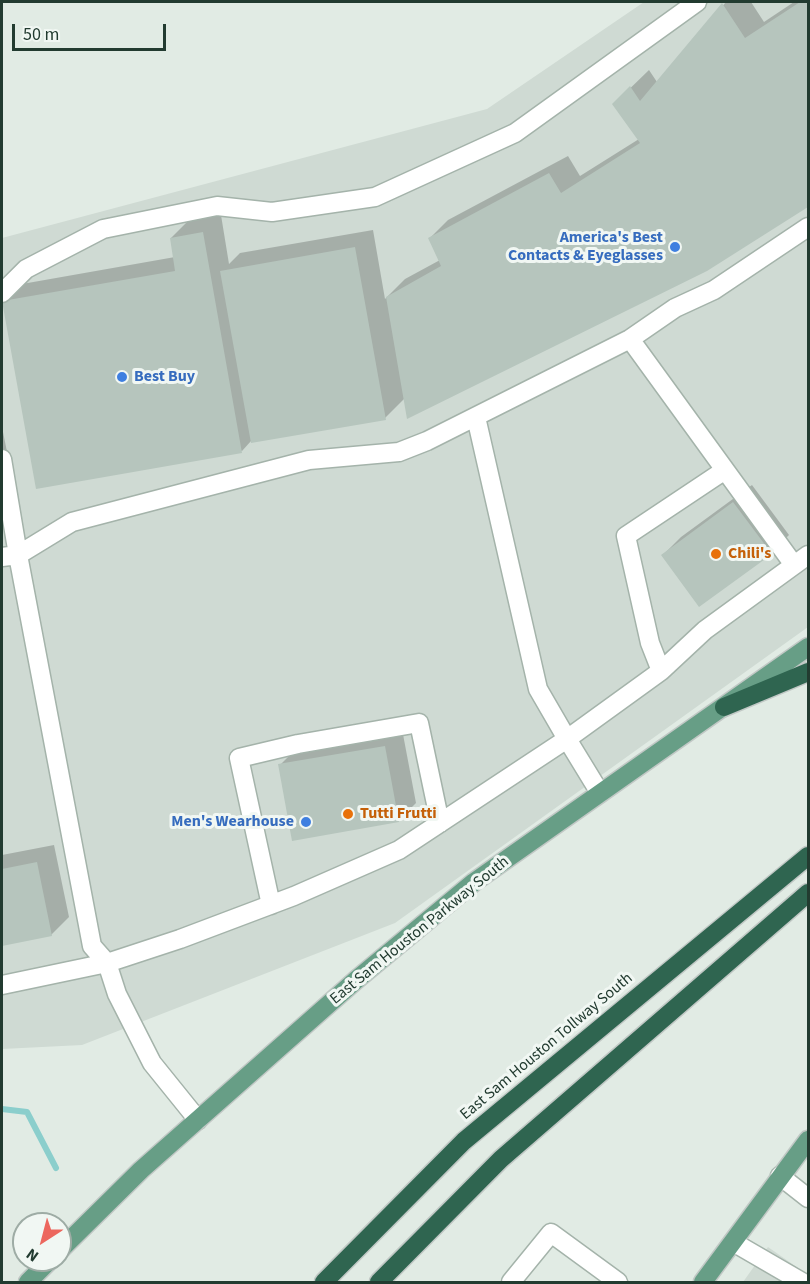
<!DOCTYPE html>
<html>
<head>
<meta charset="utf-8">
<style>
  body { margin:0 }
  #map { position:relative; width:810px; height:1284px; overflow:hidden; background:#e1ebe4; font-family:"Source Sans 3",sans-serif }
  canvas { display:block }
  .frame { position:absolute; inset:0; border:3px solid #223b30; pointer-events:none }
  .north { position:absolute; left:12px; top:1212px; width:60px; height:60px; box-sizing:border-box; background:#f1f7f3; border:2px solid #9eaca5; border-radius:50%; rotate:216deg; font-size:16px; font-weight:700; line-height:24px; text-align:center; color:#223b30 }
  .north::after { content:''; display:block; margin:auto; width:21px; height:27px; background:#ec675e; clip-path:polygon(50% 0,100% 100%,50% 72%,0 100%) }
  .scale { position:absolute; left:12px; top:24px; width:154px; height:27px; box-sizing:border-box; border:3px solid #223b30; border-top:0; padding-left:8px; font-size:18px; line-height:21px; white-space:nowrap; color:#223b30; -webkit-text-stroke:4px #f1f7f3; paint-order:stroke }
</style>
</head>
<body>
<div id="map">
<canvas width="810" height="1284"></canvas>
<div class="frame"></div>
<div class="north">N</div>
<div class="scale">50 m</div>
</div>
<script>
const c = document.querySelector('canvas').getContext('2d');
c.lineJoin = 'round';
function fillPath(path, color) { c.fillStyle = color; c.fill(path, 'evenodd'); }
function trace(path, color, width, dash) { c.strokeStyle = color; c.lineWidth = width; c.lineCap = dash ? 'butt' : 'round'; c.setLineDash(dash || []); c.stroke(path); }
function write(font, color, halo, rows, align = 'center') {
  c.font = font + ' "Source Sans 3",sans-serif'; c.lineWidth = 6; c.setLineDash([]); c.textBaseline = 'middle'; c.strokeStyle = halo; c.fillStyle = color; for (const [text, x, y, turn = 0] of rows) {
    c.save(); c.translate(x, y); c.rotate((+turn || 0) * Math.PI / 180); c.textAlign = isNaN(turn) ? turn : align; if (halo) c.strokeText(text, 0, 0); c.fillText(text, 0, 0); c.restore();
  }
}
const built = new Path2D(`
  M644,2H808V627L395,923L82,1045L2,1049V238L487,109Z
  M768,1247L808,1275V1282H743Z`);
const shadow = new Path2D(`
  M726,2H751L764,22L794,2H808V205L706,270L405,398L385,418L251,441L242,451L4,302L22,284L175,257L171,238L189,220L221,215L229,264L240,253L373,230L385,299L405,279L440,260L430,238L448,220L568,156L580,176L639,139L614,104L649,70L657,82Z
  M2,427L19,511L2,529Z
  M752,485L789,535L771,553L663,555L681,537Z
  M402,729L416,803L398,821L280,765L298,747Z
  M54,845L69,917L51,935L2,945V855Z`);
const stream = new Path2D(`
  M2,1109L27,1112L56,1168`);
const building = new Path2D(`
  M800,2H808V207L707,271L407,419L386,297L441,266L428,238L549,173L561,193L640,143L612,104L630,86L640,101L722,3L745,38Z
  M203,232L242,453L36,489L2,301L175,271L170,238Z
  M355,247L386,420L251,443L220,271Z
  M733,502L772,554L699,607L661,555Z
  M385,746L399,822L292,841L278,764Z
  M37,862L52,936L2,946V869Z`);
const minor = new Path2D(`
  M2,293L26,269L103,229L217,206L272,212L375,197L515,133L697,2
  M630,339L794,565
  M476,417L538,689L567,739L661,671L705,630L808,555
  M2,459L18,555L2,557
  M661,671L650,643L626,536L725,470
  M271,905L239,758L298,744L419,723L440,823
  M2,985L107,963L180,939L294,896L399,850L567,739L600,793
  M198,1120L152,1063L117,994L107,963L92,946L18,555L72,522L309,460L399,452L427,441L630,339L675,308L714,290L808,227
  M780,1176L808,1198
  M733,1242L802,1282
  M511,1282L551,1233L618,1282`);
const major = new Path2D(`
  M60,1250L141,1170L356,980L474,882L808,647
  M28,1282L50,1260
  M703,1282L808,1140`);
const highway = new Path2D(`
  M724,707L808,672
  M324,1282L464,1141L808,856
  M379,1282L501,1159L808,893`);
const markers = [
  [675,247,6,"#3f7fe0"],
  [122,377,6,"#3f7fe0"],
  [716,554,6,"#e8710a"],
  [348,814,6,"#e8710a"],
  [306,822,6,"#3f7fe0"]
];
const shopNames = [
  ["America's Best",663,238],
  ["Contacts & Eyeglasses",663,256],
  ["Best Buy",134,377,"left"],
  ["Men's Wearhouse",294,822]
];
const foodNames = [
  ["Chili's",728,554],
  ["Tutti Frutti",360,814]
];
const streetNames = [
  ["East Sam Houston Parkway South",420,931,-39],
  ["East Sam Houston Tollway South",547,1047,-40]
];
fillPath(built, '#cfdad3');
fillPath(shadow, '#0003');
trace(stream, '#8bcecc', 6);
fillPath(building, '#b6c5bd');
trace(minor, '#a4b3aa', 21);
trace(major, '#c1c8c5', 21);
trace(highway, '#c1c8c5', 21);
trace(minor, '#fff', 18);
trace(major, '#679e86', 18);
trace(highway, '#2f6550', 18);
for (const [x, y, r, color] of markers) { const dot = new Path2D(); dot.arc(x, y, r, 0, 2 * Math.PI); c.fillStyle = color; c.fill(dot); trace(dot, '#f1f7f3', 2); }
write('bold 16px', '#366cbe', '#f1f7f3', shopNames, 'right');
write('bold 16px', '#c56008', '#f1f7f3', foodNames, 'left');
write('16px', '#223b30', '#f1f7f3', streetNames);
</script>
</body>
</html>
